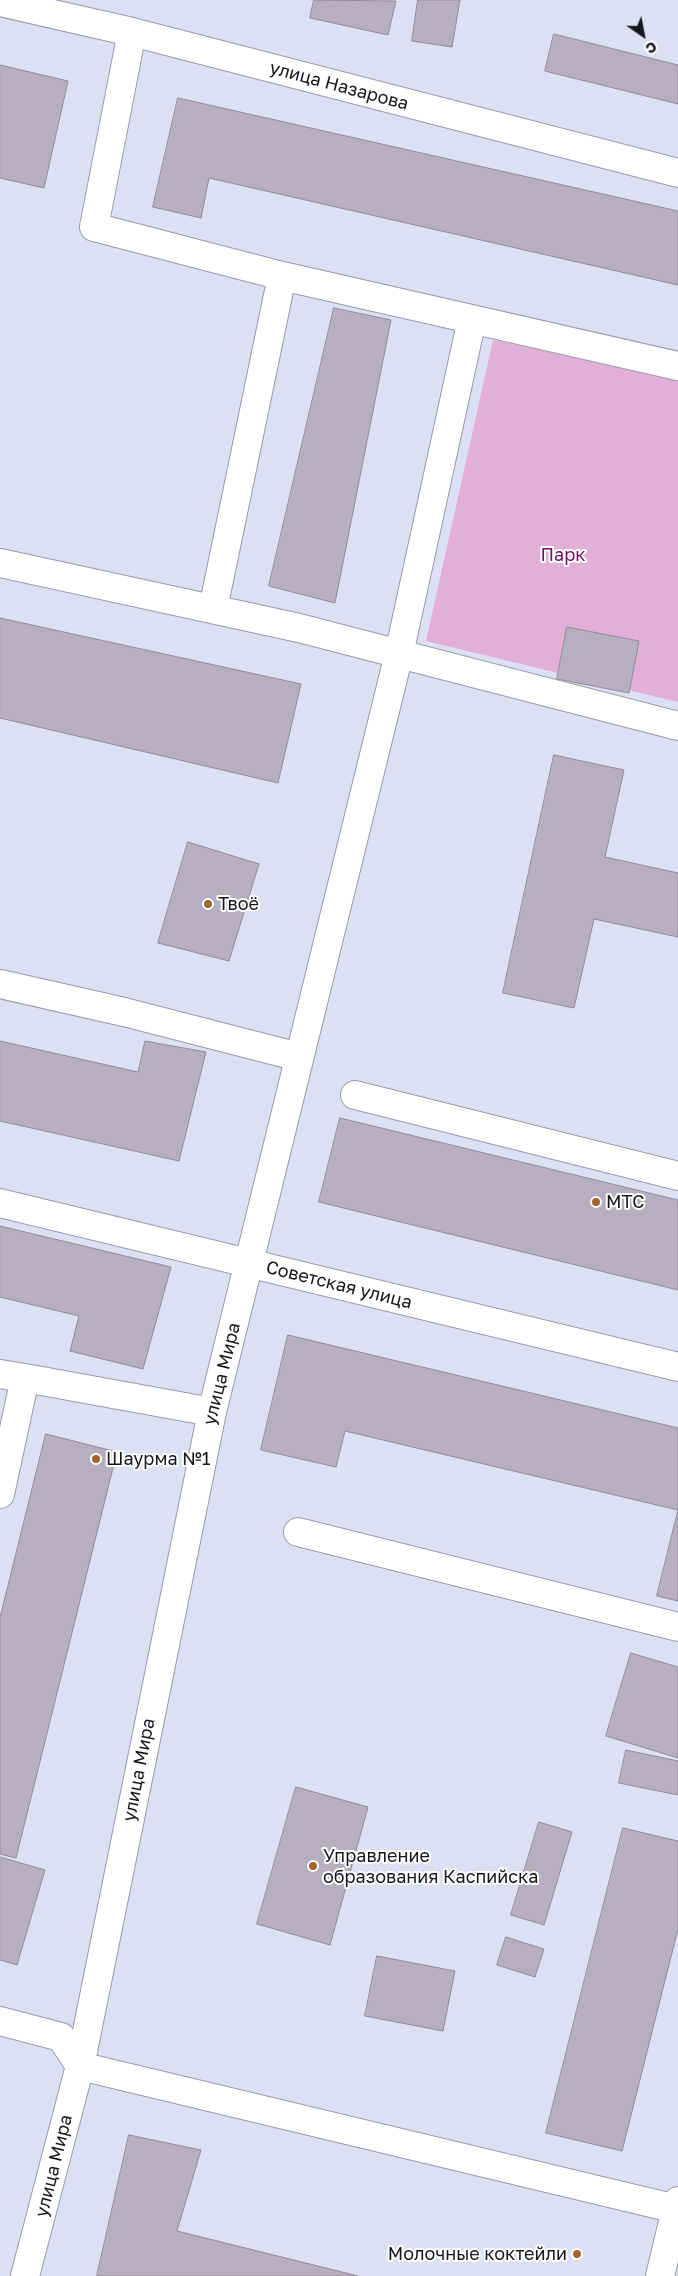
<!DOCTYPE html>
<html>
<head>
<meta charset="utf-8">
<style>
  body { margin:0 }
  #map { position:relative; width:678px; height:2276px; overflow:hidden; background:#dde0f2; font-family:"Golos Text",sans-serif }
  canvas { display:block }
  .north { position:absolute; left:618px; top:10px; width:50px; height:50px; -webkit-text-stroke:4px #fff; paint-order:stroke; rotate:147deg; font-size:14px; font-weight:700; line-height:20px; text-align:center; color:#16171d }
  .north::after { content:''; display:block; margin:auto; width:18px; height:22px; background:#16171d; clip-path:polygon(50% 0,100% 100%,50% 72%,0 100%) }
</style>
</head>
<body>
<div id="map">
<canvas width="678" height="2276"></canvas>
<div class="north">С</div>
</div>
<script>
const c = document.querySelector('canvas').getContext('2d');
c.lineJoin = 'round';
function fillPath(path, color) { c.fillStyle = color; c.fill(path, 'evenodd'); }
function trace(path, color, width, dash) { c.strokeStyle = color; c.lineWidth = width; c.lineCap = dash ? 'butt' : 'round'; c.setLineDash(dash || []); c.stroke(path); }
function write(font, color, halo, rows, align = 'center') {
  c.font = font + ' "Golos Text",sans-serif'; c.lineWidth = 4; c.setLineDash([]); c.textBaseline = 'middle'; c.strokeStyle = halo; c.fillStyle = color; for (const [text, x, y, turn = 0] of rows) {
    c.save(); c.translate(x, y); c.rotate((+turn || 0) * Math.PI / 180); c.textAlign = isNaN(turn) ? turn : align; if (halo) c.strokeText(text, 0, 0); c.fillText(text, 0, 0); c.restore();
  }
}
const green = new Path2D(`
  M493,340L678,379V702L426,641Z`);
const building = new Path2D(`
  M314,0L396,1L388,35L310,18Z
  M418,0H460L452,47L412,41Z
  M554,34L678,65V104L545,71Z
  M0,65L68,81L44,188L0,178Z
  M178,98L678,211V285L209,178L201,218L153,207Z
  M334,308L391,320L335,603L269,586Z
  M0,618L301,684L278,783L0,718Z
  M567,627L639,641L629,693L557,679Z
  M554,755L624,770L605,857L678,873V937L594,919L574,1008L503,993Z
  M188,842L259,864L229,961L158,943Z
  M0,1041L138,1072L145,1041L206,1052L179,1161L0,1121Z
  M340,1118L678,1200V1290L319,1202Z
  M0,1226L171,1267L143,1369L70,1351L79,1316L0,1297Z
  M288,1335L678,1428V1510L345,1431L336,1467L261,1450Z
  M46,1434L117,1452L16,1858L0,1854V1618Z
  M678,1510V1601L657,1596Z
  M631,1653L678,1667V1758L606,1736Z
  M626,1750L678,1761V1795L619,1783Z
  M296,1787L368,1807L330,1945L257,1924Z
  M539,1822L572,1832L544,1925L511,1915Z
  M623,1828L678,1841V1929L622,2151L546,2133Z
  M0,1857L45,1870L17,1965L0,1960Z
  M506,1937L544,1949L535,1977L497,1965Z
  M377,1956L455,1971L443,2031L365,2016Z
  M129,2135L201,2150L177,2231L358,2276H97Z`);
const minor = new Path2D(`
  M0,2L132,32L678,173
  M132,32L94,227L282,276L213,609
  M282,276L678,366
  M0,563L299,628L678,726
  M0,984L124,1012L299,1057
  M355,1095L678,1176
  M0,1203L678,1367
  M0,1374L25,1378
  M0,1494L25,1378L212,1412
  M298,1532L678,1627
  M0,2021L61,2037L80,2066L676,2209
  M25,2276L80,2066L212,1412L399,654L472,319
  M660,2276L678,2201`);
const markers = [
  [208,904,5,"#a4642e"],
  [596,1202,5,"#a4642e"],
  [96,1459,5,"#a4642e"],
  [313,1866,5,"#a4642e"],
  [577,2254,5,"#a4642e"]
];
const streetNames = [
  ["улица Назарова",339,86,15],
  ["Советская улица",339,1285,14],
  ["улица Мира",222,1374,-76],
  ["улица Мира",139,1770,-79],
  ["улица Мира",54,2166,-76]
];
const parkNames = [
  ["Парк",563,555]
];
const poiNames = [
  ["Твоё",218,904],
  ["МТС",606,1202],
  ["Шаурма №1",106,1459],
  ["Управление",323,1856],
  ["образования Каспийска",323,1877],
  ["Молочные коктейли",567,2254,"right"]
];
fillPath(green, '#e2b0d6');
fillPath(building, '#b6afbf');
trace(building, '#918a99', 1);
trace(minor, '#989bab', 30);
trace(minor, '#fff', 28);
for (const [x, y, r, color] of markers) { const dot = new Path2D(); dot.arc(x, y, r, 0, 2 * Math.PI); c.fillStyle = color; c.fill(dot); trace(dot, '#fff', 2); }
write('18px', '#16171d', '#fff', streetNames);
write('18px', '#6d1161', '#fff', parkNames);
write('18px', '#16171d', '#fff', poiNames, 'left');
</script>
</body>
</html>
